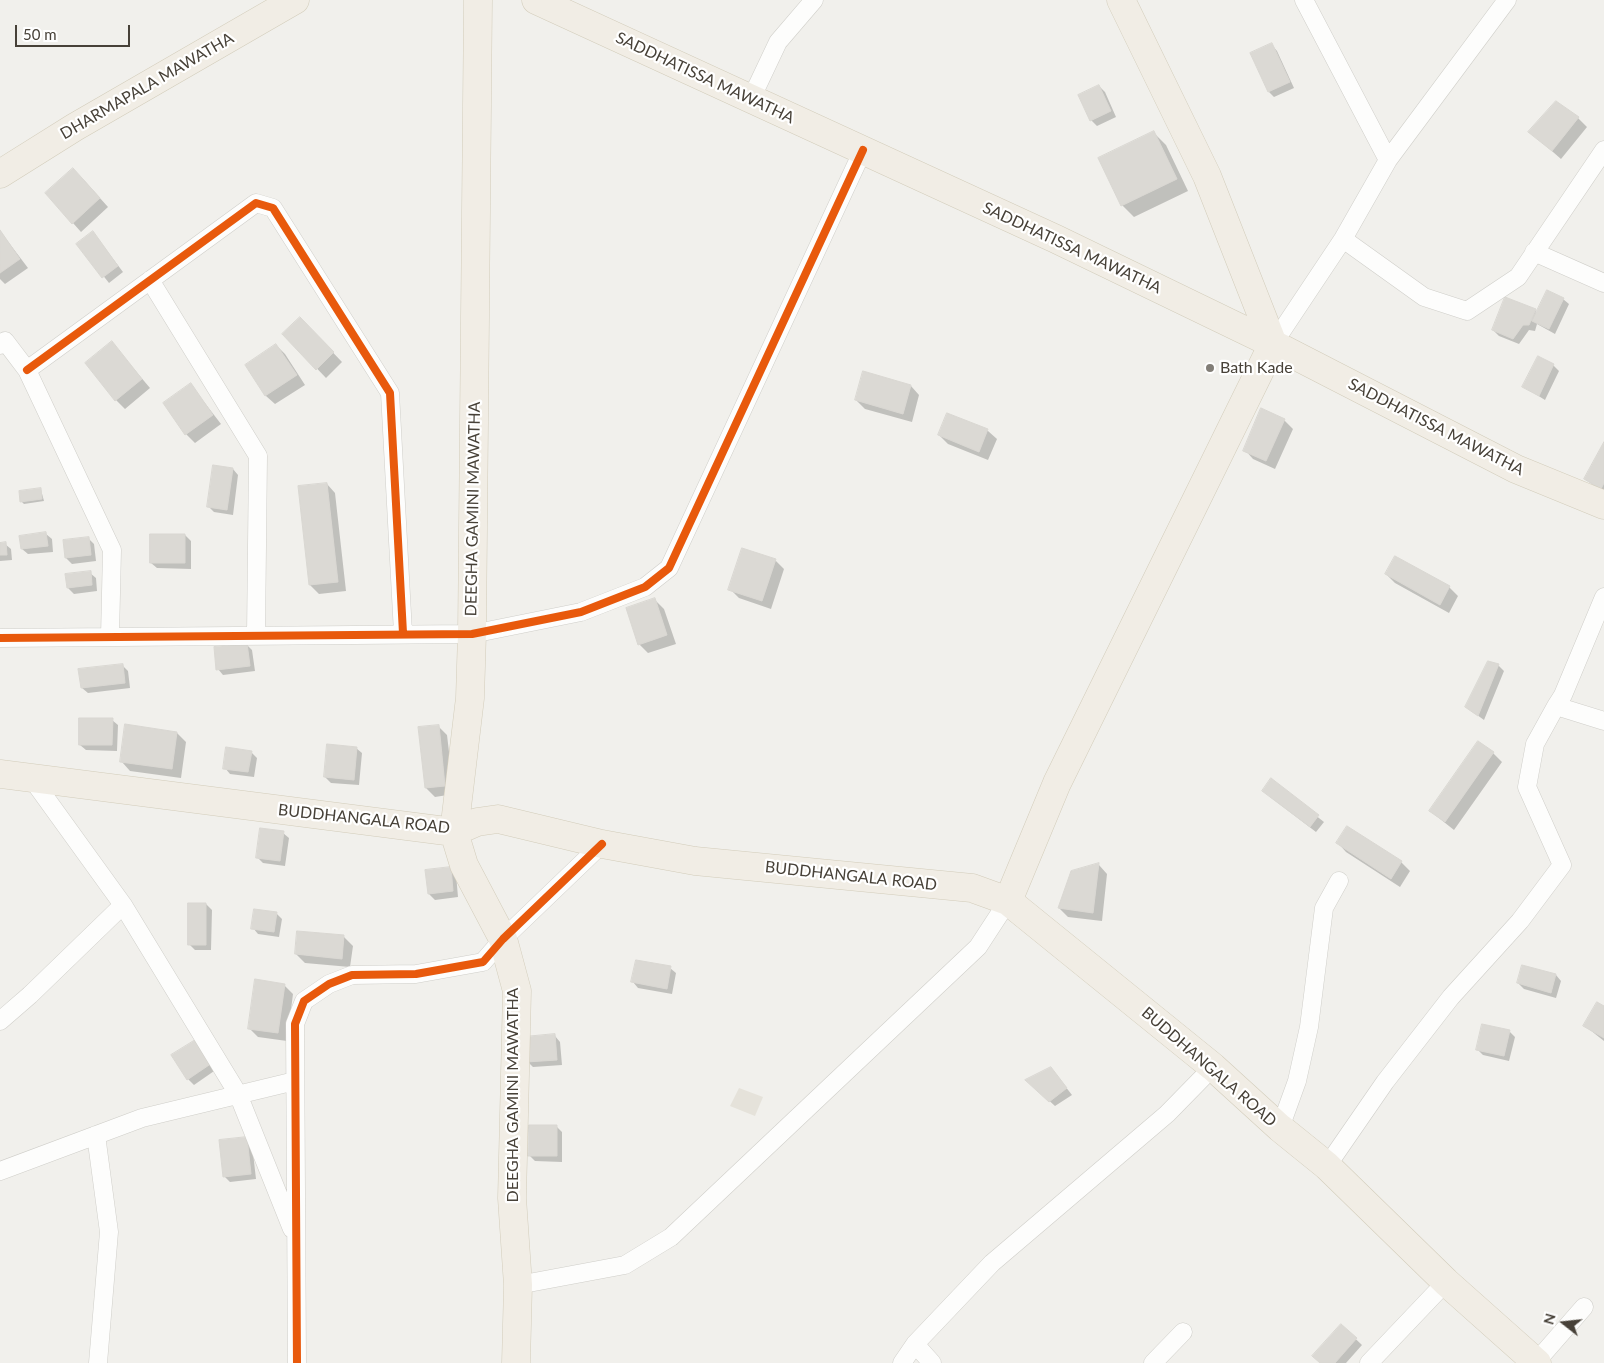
<!DOCTYPE html>
<html>
<head>
<meta charset="utf-8">
<style>
  body { margin:0 }
  #map { position:relative; width:1604px; height:1363px; overflow:hidden; background:#f1f0ec; font-family:Lato,sans-serif }
  canvas { display:block }
  .north { position:absolute; left:1539px; top:1298px; width:50px; height:50px; -webkit-text-stroke:4px #fff; paint-order:stroke; rotate:286deg; font-size:14px; font-weight:700; line-height:20px; text-align:center; color:#474138 }
  .north::after { content:''; display:block; margin:auto; width:18px; height:22px; background:#474138; clip-path:polygon(50% 0,100% 100%,50% 72%,0 100%) }
  .scale { position:absolute; left:15px; top:25px; width:115px; height:22px; box-sizing:border-box; border:2px solid #474138; border-top:0; padding-left:6px; font-size:15px; line-height:18px; white-space:nowrap; color:#474138; -webkit-text-stroke:4px #fff; paint-order:stroke }
</style>
</head>
<body>
<div id="map">
<canvas width="1604" height="1363"></canvas>
<div class="north">N</div>
<div class="scale">50 m</div>
</div>
<script>
const c = document.querySelector('canvas').getContext('2d');
c.lineJoin = 'round';
function fillPath(path, color) { c.fillStyle = color; c.fill(path, 'evenodd'); }
function trace(path, color, width, dash) { c.strokeStyle = color; c.lineWidth = width; c.lineCap = dash ? 'butt' : 'round'; c.setLineDash(dash || []); c.stroke(path); }
function write(font, color, halo, rows, align = 'center') {
  c.font = font + ' Lato,sans-serif'; c.lineWidth = 4.5; c.setLineDash([]); c.textBaseline = 'middle'; c.strokeStyle = halo; c.fillStyle = color; for (const [text, x, y, turn = 0] of rows) {
    c.save(); c.translate(x, y); c.rotate((+turn || 0) * Math.PI / 180); c.textAlign = isNaN(turn) ? turn : align; if (halo) c.strokeText(text, 0, 0); c.fillText(text, 0, 0); c.restore();
  }
}
const residential = new Path2D(`
  M739,1088L763,1097L755,1116L730,1106Z`);
const shadow = new Path2D(`
  M1272,45L1277,51L1294,88L1274,97L1269,92Z
  M1099,86L1105,92L1116,117L1097,126L1091,120Z
  M1578,118L1587,127L1561,159L1530,132Z
  M1154,133L1166,145L1188,191L1134,217L1122,205Z
  M82,178L108,207L81,232L73,223Z
  M0,231L28,268L5,284L0,279Z
  M98,239L123,272L109,283L78,244Z
  M1563,299L1569,304L1555,334L1537,324L1535,331L1529,330L1519,344L1499,336L1493,330L1535,310L1537,313Z
  M300,318L342,362L326,378L284,334Z
  M112,343L150,388L125,409L116,400Z
  M276,345L285,354L305,385L275,404L266,396L246,365Z
  M1553,365L1559,371L1545,400L1524,387Z
  M191,385L221,424L195,443L186,434Z
  M911,386L919,395L912,422L865,409L856,400Z
  M948,414L988,431L997,439L988,460L948,444L939,435Z
  M1284,420L1293,429L1275,469L1253,459L1245,450Z
  M1604,444V493L1585,479Z
  M233,469L238,475L233,515L214,512L209,507Z
  M327,484L335,493L346,591L319,594L310,585Z
  M41,490L44,501L24,504L21,501Z
  M46,534L52,539L53,552L28,554L22,549Z
  M185,535L191,541V569L157,568L151,563Z
  M88,538L94,544L96,561L72,564L66,558Z
  M0,544H5L11,549L12,560L0,561Z
  M775,560L784,569L771,609L739,598L730,589Z
  M90,573L96,578L97,591L74,594L68,588Z
  M1386,574L1449,587L1458,596L1449,613L1395,583Z
  M655,600L664,609L676,644L648,653L639,644Z
  M247,645L252,650L255,671L223,675L218,669Z
  M122,665L128,671L130,688L88,693L82,688Z
  M1498,665L1504,671L1484,720L1466,707Z
  M112,720L118,725L117,751L86,750L80,745Z
  M438,726L447,735L454,794L435,797L426,788Z
  M177,733L186,742L181,778L130,771L122,762Z
  M356,748L362,753L359,785L331,783L325,777Z
  M251,752L257,758L254,777L230,774L225,768Z
  M1493,753L1502,762L1454,830L1430,811Z
  M1271,780L1324,822L1316,832L1269,796Z
  M283,833L289,838L285,866L263,863L258,858Z
  M1338,843L1401,862L1410,871L1400,887L1346,852Z
  M1099,865L1107,874L1102,921L1068,917L1059,908Z
  M450,868L456,874L458,897L435,900L429,894L427,871Z
  M206,904L212,910L211,950H195L189,944Z
  M276,913L282,919L279,937L258,934L253,928Z
  M344,937L353,946L350,967L305,963L296,954Z
  M670,968L676,973L672,994L638,988L633,982Z
  M1556,975L1561,981L1556,998L1524,989L1518,983Z
  M284,985L293,994L287,1041L258,1037L249,1028Z
  M1604,1007V1041L1585,1026Z
  M1509,1031L1515,1037L1509,1061L1483,1055L1478,1050Z
  M555,1036L560,1042L562,1065L533,1067L527,1061Z
  M197,1041L217,1069L194,1085L188,1079Z
  M1051,1068L1072,1095L1055,1106L1032,1085Z
  M557,1127L562,1132V1162L535,1161L529,1155Z
  M247,1138L252,1144L256,1179L230,1182L224,1176Z
  M1342,1326L1362,1345L1346,1363H1321Z`);
const building = new Path2D(`
  M1272,43L1290,82L1268,92L1250,53Z
  M1099,85L1111,111L1090,121L1078,95Z
  M1556,101L1579,117L1552,151L1528,132Z
  M1154,131L1177,179L1121,206L1098,158Z
  M73,168L100,198L72,224L45,193Z
  M0,230L20,259L0,273Z
  M93,231L118,266L102,278L76,244Z
  M1547,290L1564,298L1549,329L1532,321Z
  M1505,297L1536,309L1529,325H1523L1513,339L1492,330Z
  M300,317L334,352L316,370L282,334Z
  M112,341L142,379L115,401L85,363Z
  M276,344L297,375L265,396L245,365Z
  M1538,356L1554,364L1539,396L1522,387Z
  M863,371L911,385L903,414L855,400Z
  M191,383L213,415L185,435L163,403Z
  M1261,408L1285,419L1266,461L1243,451Z
  M947,413L988,429L979,452L938,435Z
  M1604,442V483L1601,489L1584,479Z
  M213,465L233,468L227,510L207,507Z
  M327,483L338,582L309,585L298,486Z
  M41,488L42,499L20,502L19,491Z
  M46,532L48,546L21,549L19,536Z
  M150,534H185V563H150Z
  M89,537L91,555L65,558L63,540Z
  M6,542L7,555H0V543Z
  M742,548L776,559L762,601L728,590Z
  M1395,556L1450,586L1440,605L1385,574Z
  M91,571L92,585L67,588L65,574Z
  M655,598L667,635L638,645L626,608Z
  M247,643L250,666L216,670L214,647Z
  M1488,661L1499,664L1478,716L1465,707Z
  M123,664L125,683L81,688L78,669Z
  M79,718H113L112,745H79Z
  M125,724L177,732L172,769L120,762Z
  M439,725L445,786L425,788L418,727Z
  M1478,741L1494,752L1445,822L1429,811Z
  M327,744L357,747L354,780L324,777Z
  M226,747L252,751L248,772L223,769Z
  M1271,778L1319,815L1310,827L1262,791Z
  M1347,826L1402,861L1391,879L1336,843Z
  M260,828L284,831L280,861L256,858Z
  M1099,863L1093,913L1058,908L1071,871Z
  M451,867L453,891L428,894L425,870Z
  M188,903H206V945H188Z
  M254,909L277,912L274,932L251,929Z
  M297,931L344,935L342,959L295,954Z
  M636,960L671,966L667,989L631,982Z
  M1522,965L1556,974L1551,993L1517,983Z
  M255,979L285,984L278,1033L248,1029Z
  M1597,1002L1604,1006V1038L1583,1026Z
  M1482,1024L1510,1030L1504,1056L1476,1050Z
  M555,1034L557,1060L526,1062L524,1037Z
  M197,1039L212,1063L187,1080L171,1055Z
  M1051,1067L1067,1088L1049,1102L1025,1080Z
  M529,1125H557V1156H528Z
  M247,1137L251,1174L223,1177L219,1140Z
  M1341,1324L1357,1338L1335,1363H1320L1312,1356Z`);
const street = new Path2D(`
  M1304,0L1388,160
  M751,99L778,42L814,0
  M1343,239L1424,297L1467,311L1518,277L1604,150
  M1534,252L1604,283
  M150,280L258,456L256,635
  M1273,344L1343,239L1388,160L1507,0
  M0,345L5,341L27,370L112,550L110,636
  M27,370L256,203L273,208L390,393L403,633
  M0,638L472,634L581,612L645,587L669,568L863,150
  M1556,706L1563,695L1604,597
  M32,779L123,905L238,1094L292,1229
  M0,1021L30,995L123,905
  M1280,1128L1297,1081L1309,1027L1324,908L1339,881
  M96,1135L109,1232L98,1363
  M1327,1166L1385,1082L1451,997L1520,921L1562,865L1527,787L1535,744L1556,706L1604,721
  M0,1171L142,1118L295,1081
  M518,1285L625,1265L671,1237L978,947L1008,901
  M915,1344L932,1363
  M1536,1362L1584,1307
  M297,1363L295,1024L304,1001L329,984L352,975L416,974L483,962L503,939L602,844
  M902,1363L915,1344L992,1263L1167,1114L1213,1067
  M1153,1363L1183,1332
  M1369,1363L1446,1282`);
const primary = new Path2D(`
  M478,0L472,634L470,698L454,832L464,865L503,939L517,991L512,1198L518,1285L516,1363
  M536,0L1056,239L1273,344L1516,469L1604,505
  M0,174L75,127L295,0
  M0,774L454,832L477,822L498,819L602,844L695,861L972,888L1008,901L1213,1067L1280,1128L1327,1166L1446,1282L1537,1363
  M1008,901L1057,783L1273,344L1207,176L1121,0`);
const cycleway = new Path2D(`
  M27,370L256,203L273,208L390,393L403,633
  M0,638L472,634L581,612L645,587L669,568L863,150
  M297,1363L295,1024L304,1001L329,984L352,975L416,974L483,962L503,939L602,844`);
const markers = [
  [1210,368,5,"#827e77"]
];
const streetNames = [
  ["SADDHATISSA MAWATHA",705,78,25],
  ["DHARMAPALA MAWATHA",147,86,-30],
  ["SADDHATISSA MAWATHA",1072,248,25],
  ["SADDHATISSA MAWATHA",1436,427,27],
  ["DEEGHA GAMINI MAWATHA",473,509,-89],
  ["BUDDHANGALA ROAD",364,819,6],
  ["BUDDHANGALA ROAD",851,876,6],
  ["BUDDHANGALA ROAD",1209,1067,41],
  ["DEEGHA GAMINI MAWATHA",513,1095,-90]
];
const poiNames = [
  ["Bath Kade",1220,368]
];
fillPath(residential, '#e5e2da');
fillPath(shadow, '#0003');
fillPath(building, '#dbd9d4');
trace(building, '#d9d7d2', 1);
trace(street, '#cfcec9', 19);
trace(primary, '#d2ccba', 29);
trace(street, '#fdfdfc', 18);
trace(primary, '#f1ede5', 28);
trace(cycleway, '#e8590c', 8);
for (const [x, y, r, color] of markers) { const dot = new Path2D(); dot.arc(x, y, r, 0, 2 * Math.PI); c.fillStyle = color; c.fill(dot); trace(dot, '#fff', 2); }
write('16px', '#474138', '#fff', streetNames);
write('16px', '#474138', '#fff', poiNames, 'left');
</script>
</body>
</html>
